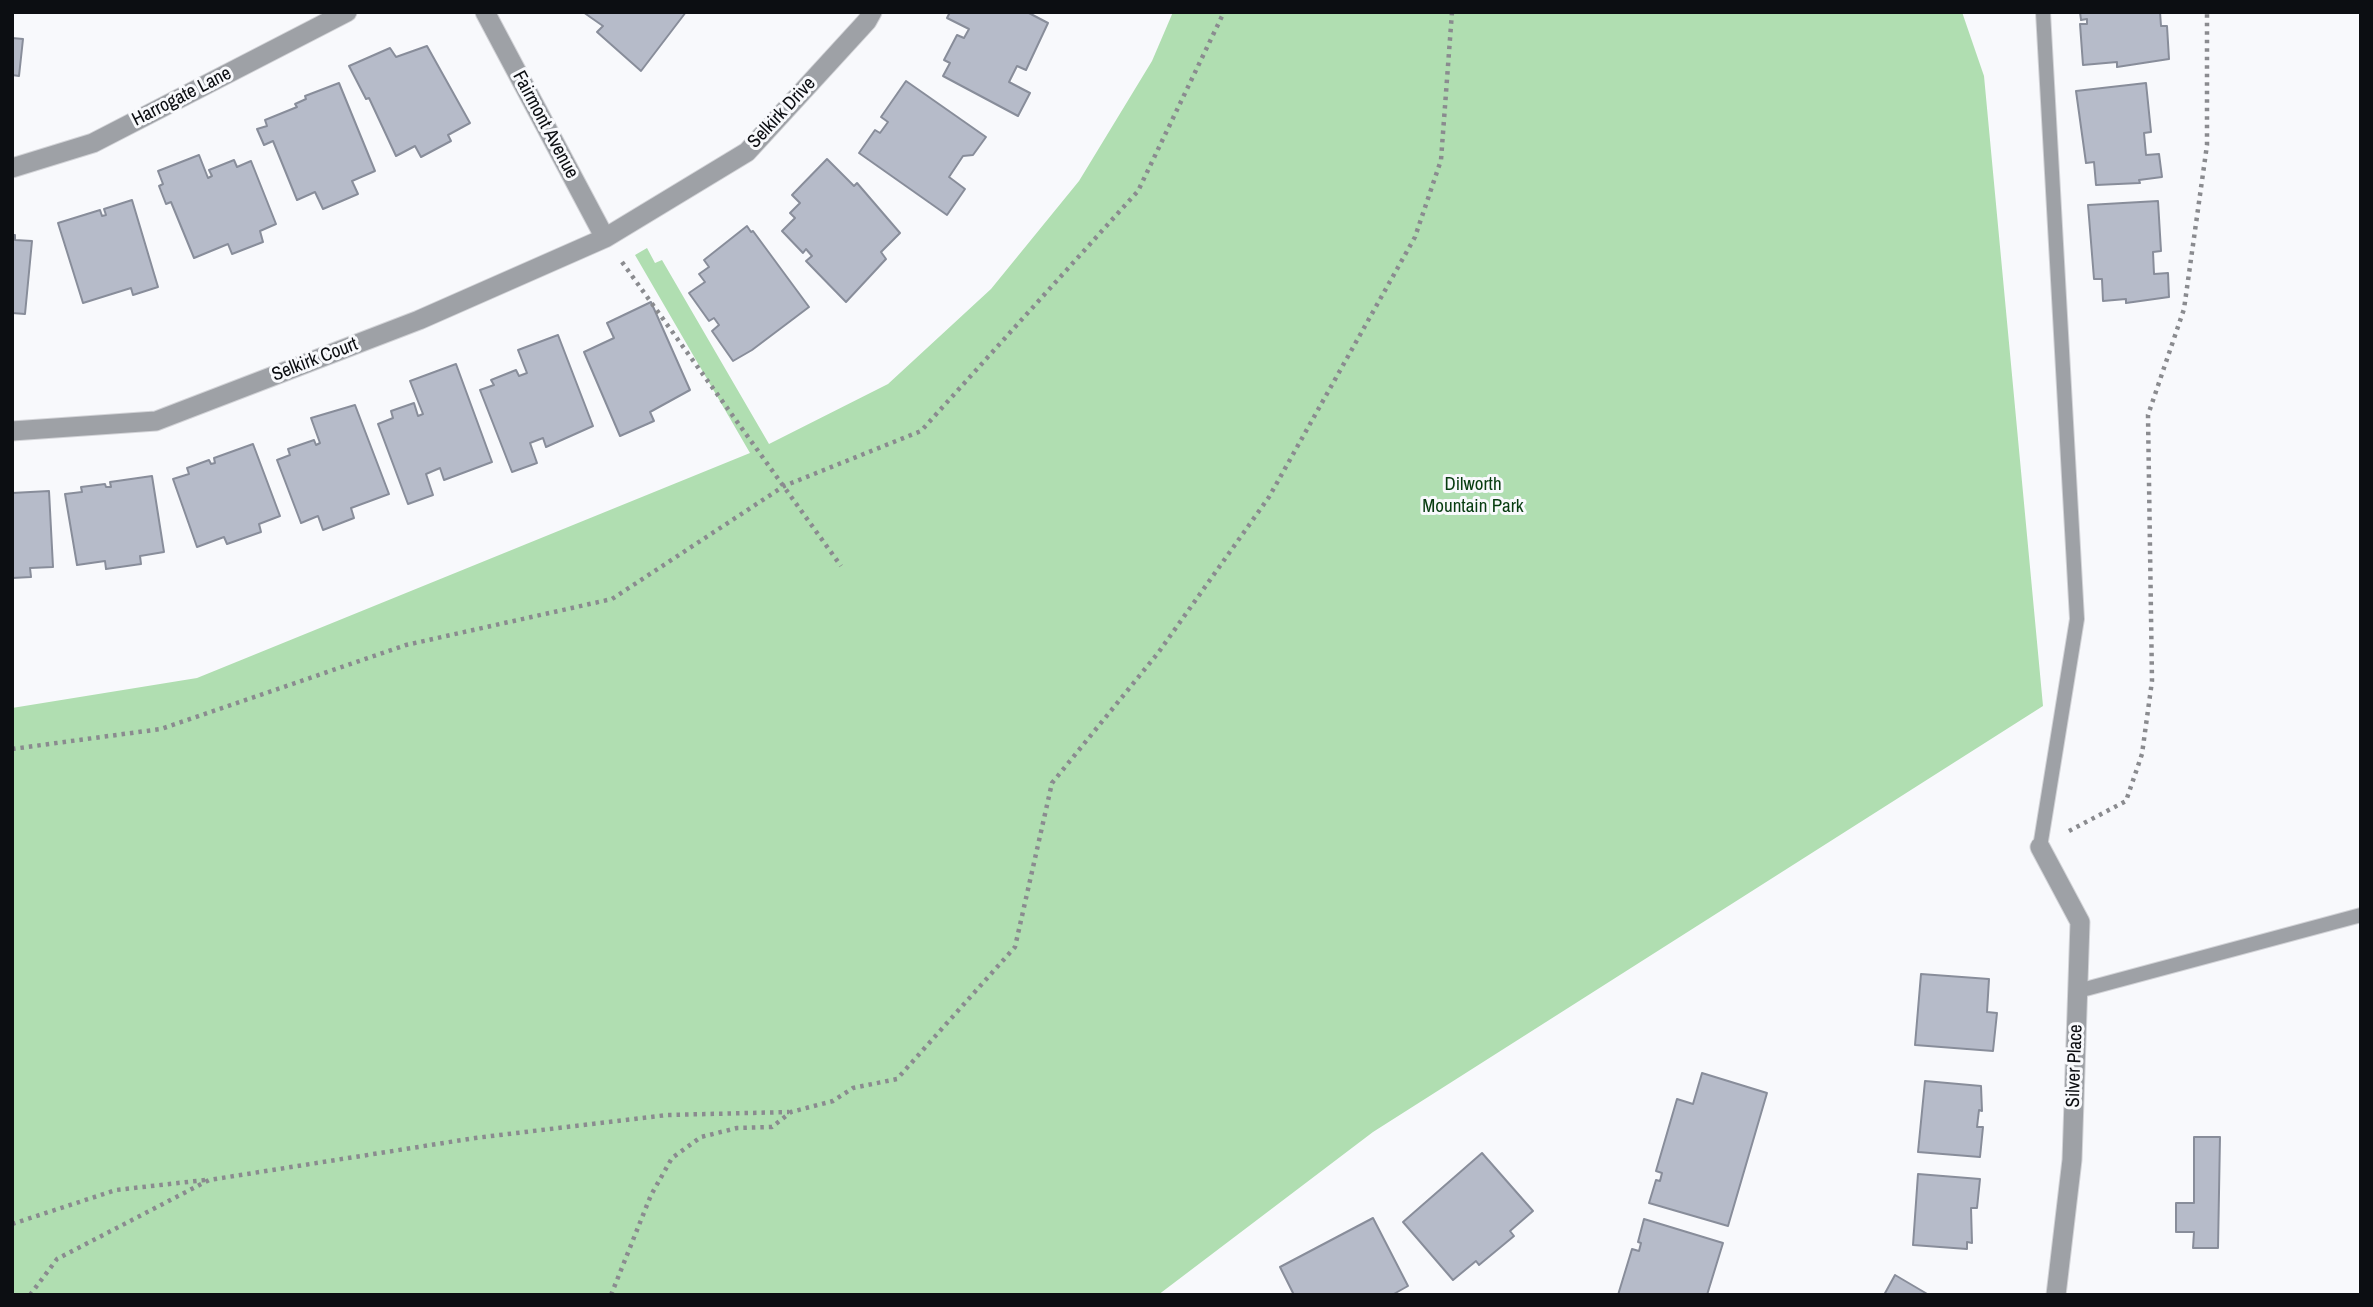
<!DOCTYPE html>
<html>
<head>
<meta charset="utf-8">
<style>
  body { margin:0 }
  #map { position:relative; width:2373px; height:1307px; overflow:hidden; background:#f8f9fc; font-family:"Archivo Narrow",sans-serif }
  canvas { display:block }
  .frame { position:absolute; inset:0; border:14px solid #0c0e12; pointer-events:none }
</style>
</head>
<body>
<div id="map">
<canvas width="2373" height="1307"></canvas>
<div class="frame"></div>
</div>
<script>
const c = document.querySelector('canvas').getContext('2d');
c.lineJoin = 'round';
function fillPath(path, color) { c.fillStyle = color; c.fill(path, 'evenodd'); }
function trace(path, color, width, dash) { c.strokeStyle = color; c.lineWidth = width; c.lineCap = dash ? 'butt' : 'round'; c.setLineDash(dash || []); c.stroke(path); }
function write(font, color, halo, rows, align = 'center') {
  c.font = font + ' "Archivo Narrow",sans-serif'; c.lineWidth = 6; c.setLineDash([]); c.textBaseline = 'middle'; c.strokeStyle = halo; c.fillStyle = color; for (const [text, x, y, turn = 0] of rows) {
    c.save(); c.translate(x, y); c.rotate((+turn || 0) * Math.PI / 180); c.textAlign = isNaN(turn) ? turn : align; if (halo) c.strokeText(text, 0, 0); c.fillText(text, 0, 0); c.restore();
  }
}
const green = new Path2D(`
  M1173,12H1962L1984,76L2043,706L1373,1132L1158,1295H12V708L197,678L750,453L635,255L647,248L655,263L662,260L769,444L888,384L991,289L1079,181L1152,61Z`);
const building = new Path2D(`
  M583,12H686L641,71L597,32L603,26Z
  M950,12H1027L1048,23L1026,70L1017,66L1009,82L1030,93L1018,116L943,76L950,63L944,60L957,35L964,38L969,29L947,18Z
  M2080,12H2160L2161,26H2167L2169,59L2117,67V62L2083,65L2080,24H2087V19L2081,20Z
  M12,38L23,39L19,76L12,75Z
  M427,46L470,123L448,135L451,141L421,157L415,146L396,156L369,98L366,99L349,66L390,48L396,57Z
  M906,81L986,137L973,155L963,156L949,177L965,189L947,215L859,153L875,130L880,133L888,122L881,117Z
  M339,83L375,171L352,181L358,194L323,209L315,192L297,200L273,141L264,145L257,129L267,126L265,120L297,107L295,104L306,99L305,96Z
  M2146,83L2151,132L2144,133L2146,155L2159,154L2162,177L2139,180L2140,183L2096,185L2094,162L2086,163L2076,91Z
  M199,155L208,178L212,176L209,170L234,160L237,167L251,161L276,224L260,231L263,242L232,254L228,244L194,258L171,202L166,204L159,186L163,184L158,171Z
  M827,159L854,186L857,183L900,233L881,252L886,259L846,302L806,261L812,256L806,249L803,253L782,231L795,218L790,213L800,203L792,195Z
  M132,200L158,287L133,295L131,288L83,303L58,223L100,210L102,216L106,215L104,209Z
  M2158,201L2161,251L2153,252L2154,274L2168,273L2169,297L2126,303V299L2103,301L2102,279H2094L2088,205Z
  M747,226L751,232L753,231L809,307L752,350L733,361L712,331L719,325L714,318L709,321L689,293L705,282L699,274L709,267L704,260Z
  M12,235H15V240L32,241L25,314L12,313Z
  M651,302L690,390L650,412L654,421L620,436L584,352L614,338L607,323Z
  M558,335L593,426L546,447L543,438L530,443L537,463L512,472L480,390L494,385L491,380L516,370L519,376L527,373L518,350Z
  M456,364L492,462L444,480L440,468L426,474L433,495L408,504L378,424L393,418L391,411L414,403L418,416L423,414L410,381Z
  M355,405L389,494L351,508L354,518L323,530L318,516L301,523L277,460L290,455L288,449L314,440L316,445L320,443L311,418Z
  M253,444L280,516L259,524L261,532L227,544L224,537L197,547L173,479L189,474L187,468L209,460L211,464L215,463L214,458Z
  M152,476L164,552L140,556L141,564L106,569L105,561L77,565L65,494L82,492L81,487L105,484L106,487H111L110,482Z
  M49,491L53,567L30,568L31,577L12,578V493Z
  M1921,974L1989,979L1987,1012L1997,1013L1993,1051L1915,1045Z
  M1702,1073L1767,1093L1728,1226L1649,1203L1656,1180L1660,1181L1662,1173L1656,1171L1677,1099L1693,1104Z
  M1925,1081L1981,1086L1982,1111L1979,1110L1977,1127H1983L1980,1157L1918,1152Z
  M2194,1137H2220L2218,1248H2193L2194,1232H2176V1203H2194Z
  M1482,1153L1533,1211L1510,1231L1514,1236L1479,1265L1476,1261L1453,1280L1403,1222Z
  M1918,1174L1980,1179L1977,1208H1971L1972,1243L1967,1242V1249L1913,1245Z
  M1373,1218L1408,1286L1392,1295H1294L1280,1267Z
  M1644,1219L1723,1243L1707,1295H1618L1632,1249L1639,1251L1641,1243L1638,1242Z
  M1895,1275L1929,1295H1884Z`);
const path = new Path2D(`
  M622,262L841,566
  M12,749L161,729L406,645L612,599L784,486L921,431L1138,191L1224,12
  M2069,831L2126,801L2142,754L2152,681L2148,415L2184,309L2207,145V12
  M12,1224L116,1190L205,1180
  M30,1295L57,1259L209,1180L475,1138L667,1115L789,1112
  M611,1295L651,1195L672,1158L701,1137L737,1128L772,1127L791,1112L833,1101L853,1088L897,1079L1015,947L1052,783L1158,653L1269,497L1415,237L1441,160L1452,12`);
const service = new Path2D(`
  M2040,847L2077,619L2043,12
  M2078,991L2361,915`);
const minor = new Path2D(`
  M485,12L605,238
  M12,168L93,143L347,12
  M12,431L156,421L419,320L605,238L747,152L867,21L872,12
  M2040,847L2080,922L2072,1160L2056,1295`);
const streetNames = [
  ["Harrogate Lane",182,97,-27],
  ["Selkirk Drive",782,113,-47],
  ["Fairmont Avenue",545,125,62],
  ["Selkirk Court",315,360,-21],
  ["Silver Place",2075,1066,-88]
];
const parkNames = [
  ["Dilworth",1473,485],
  ["Mountain Park",1473,507]
];
fillPath(green, '#b0deb1');
fillPath(building, '#b6bbc9');
trace(building, '#888d9a', 2);
trace(service, '#d2d3d7', 16);
trace(minor, '#d2d3d7', 21);
trace(path, '#8a8b8f', 4.5, [3.5, 5]);
trace(service, '#9ea1a6', 14);
trace(minor, '#9ea1a6', 19);
write('19px', '#0c0e12', '#f8f9fc', streetNames);
write('19px', '#073c10', '#f8f9fc', parkNames);
</script>
</body>
</html>
